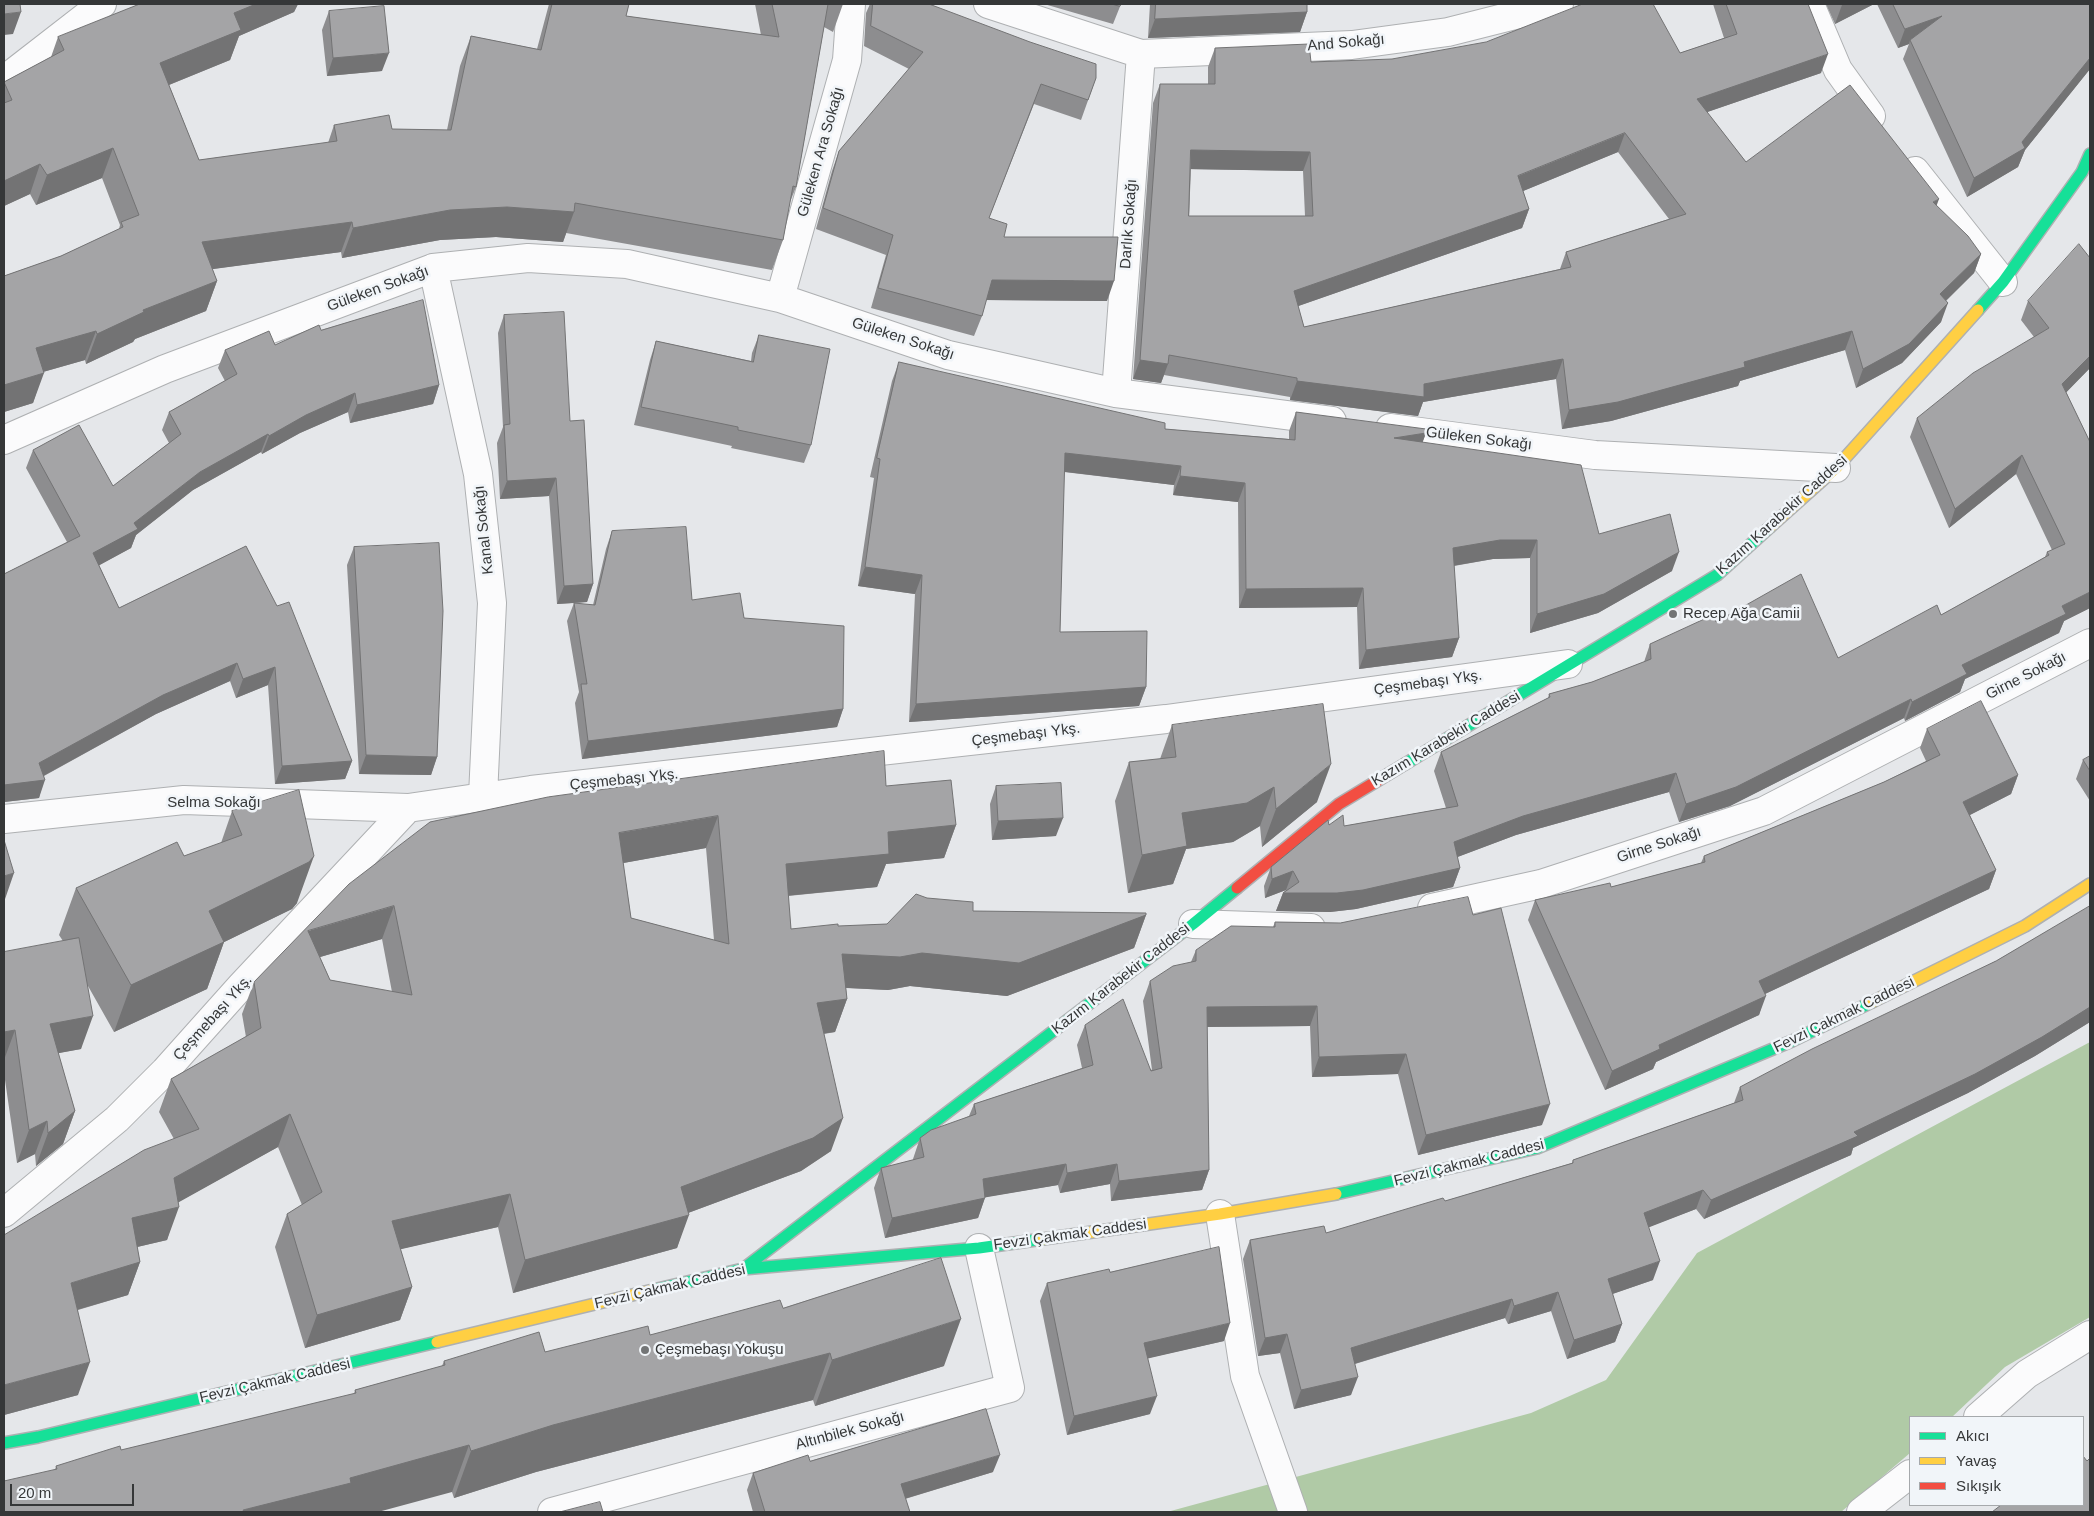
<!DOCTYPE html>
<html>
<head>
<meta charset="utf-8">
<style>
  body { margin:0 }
  #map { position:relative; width:2094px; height:1516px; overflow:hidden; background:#e5e7ea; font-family:Arial,sans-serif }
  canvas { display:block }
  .frame { position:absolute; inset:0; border:5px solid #353738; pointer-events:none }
  .legend { position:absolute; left:1909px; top:1416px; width:175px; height:90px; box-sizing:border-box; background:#f1f5f9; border:1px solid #a6a9ac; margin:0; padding:6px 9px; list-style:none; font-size:15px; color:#353738 }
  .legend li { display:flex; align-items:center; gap:10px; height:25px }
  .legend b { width:25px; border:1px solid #a6a9ac }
  .scale { position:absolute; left:10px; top:1484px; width:124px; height:22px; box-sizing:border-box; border:2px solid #353738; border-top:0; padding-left:6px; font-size:15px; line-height:18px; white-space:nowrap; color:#353738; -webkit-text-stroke:4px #f1f5f9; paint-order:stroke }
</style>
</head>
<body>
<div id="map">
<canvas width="2094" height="1516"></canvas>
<div class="frame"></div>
<ul class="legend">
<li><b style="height:6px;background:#16e098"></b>Akıcı</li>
<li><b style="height:6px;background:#ffcf43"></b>Yavaş</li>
<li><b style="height:6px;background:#f24e42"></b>Sıkışık</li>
</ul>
<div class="scale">20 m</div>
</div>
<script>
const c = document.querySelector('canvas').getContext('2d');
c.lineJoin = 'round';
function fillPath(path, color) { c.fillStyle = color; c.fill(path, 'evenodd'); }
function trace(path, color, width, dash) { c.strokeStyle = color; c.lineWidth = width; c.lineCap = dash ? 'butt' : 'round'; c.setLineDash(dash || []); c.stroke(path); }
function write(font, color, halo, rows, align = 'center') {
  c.font = font + ' Arial,sans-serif'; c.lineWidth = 5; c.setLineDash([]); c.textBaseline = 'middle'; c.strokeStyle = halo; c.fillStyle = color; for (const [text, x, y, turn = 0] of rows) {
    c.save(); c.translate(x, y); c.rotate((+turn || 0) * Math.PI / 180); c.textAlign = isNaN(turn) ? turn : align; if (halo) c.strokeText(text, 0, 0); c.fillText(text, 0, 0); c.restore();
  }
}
const forest = new Path2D(`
  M2090,1042V1317L2005,1367L1952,1417H1910V1453L1841,1512H1167L1531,1413L1606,1380L1697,1253Z`);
const street = new Path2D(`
  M988,4L1141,54L1352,45L1448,32L1559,4
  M1810,4L1838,70L1871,116
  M4,80L102,4
  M1915,171L2003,282
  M433,268L478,474L492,603L483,796
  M780,298L847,60L851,4
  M1116,393L1141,54
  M1390,428L1595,455L1836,468
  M4,440L165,369L433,268L528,258L627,264L780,298L948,355L1116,393L1332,421
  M4,819L184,800L408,808L531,790L1166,719L1568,664
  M1432,908L1541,884L1764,811L2090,643
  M1193,924L1311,928
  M4,1213L117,1119L165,1071L241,986L408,808
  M1220,1214L1245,1376L1293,1512
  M1978,1417L2027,1374L2090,1335
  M552,1512L1010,1388L979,1248
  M1861,1512L1910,1474`);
const fast = new Path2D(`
  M1978,310L2003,282L2082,172L2090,154
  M1405,764L1717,575L1770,527
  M1336,1194L1537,1148L1792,1041L1872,1002
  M743,1269L1193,924L1237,888
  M653,1290L743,1269L979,1248L1043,1239
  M4,1443L38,1437L437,1342`);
const slow = new Path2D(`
  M1770,527L1836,468L1978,310
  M1872,1002L2025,926L2090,884
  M1043,1239L1220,1214L1336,1194
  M437,1342L653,1290`);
const jam = new Path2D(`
  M1237,888L1339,804L1405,764`);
const wall = new Path2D(`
  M140,4H298L294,12L239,36L230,60L169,85L199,160L328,143L334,125L392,129L447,130L460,66L471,36L537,49L549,4H629L626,16L761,35L755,4H843L833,32L824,27L796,187L790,202L783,240L772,270L566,233L563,242L496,237L440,240L342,258L341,252L212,269L217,281L206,311L135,339L133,342L86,364L85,360L43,372L33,403L4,412V276L61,256L119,229L120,225L102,178L36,205L30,194L4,206V82L51,57L58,37Z
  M870,4H929L1096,78L1081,120L1034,104L989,218L1004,237L1107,301L986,300L982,316L974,336L871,308L886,255L816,229L832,171L839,151L909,69L864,46L866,13Z
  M1044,4H1121L1113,24Z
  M1150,4H1307V12L1300,32L1148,38Z
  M1713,4H1808L1821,73L1707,112L1746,162L1936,205L1981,254L1974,273L1946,301L1941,322L1902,363L1856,388L1845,350L1740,381L1738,386L1611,421L1562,429L1556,379L1423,402L1418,416L1290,400V397L1164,375L1161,383L1133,379L1153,103L1160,84H1208V67L1215,48L1311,62L1680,53L1724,38ZM1618,152L1669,219L1566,252L1560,269L1304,327L1298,306L1522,228L1529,209L1523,191ZM1191,169L1303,171L1305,216H1189Z
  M1826,4H1874L1835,24Z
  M1877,4H2090V69L2025,150L2018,167L1967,197L1903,59L1909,44L1898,48Z
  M329,11L382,71L327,76L322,30Z
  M2090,258V368L2066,392L2090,442V608L2064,621L2059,633L1965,679L1960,692L1905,721L1904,718L1730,806L1679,822L1669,792L1516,835L1457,857L1460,868L1453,887L1356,909L1330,912L1276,911L1283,893L1286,890L1265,898L1264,886L1271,867L1329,825L1344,826L1446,808L1434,771L1441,752L1548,698L1549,694L1592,682L1644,662L1650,644L1716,622L1838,658L1941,615L2045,557L2047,552L2052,550L2016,474L1949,528L1910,437L1917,418L2034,337L2021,320L2028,301Z
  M504,315L570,421L593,584L587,602L574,603L593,605L606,549L612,531L692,600L744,618L843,709L837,727L582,759L575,703L579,692L567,621L574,603L557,604L549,496L500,499L497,443L503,427L498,333Z
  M321,330L439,385L433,404L350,423L348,412L300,433L262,454L261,452L193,490L136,535L131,548L99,565L119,608L246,546L352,761L345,779L275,784L268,685L236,698L230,681L156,714L44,776L39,798L4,802V574L67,542L26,468L33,450L113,486L169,443L162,430L169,412L225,381L218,368L225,350L275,345Z
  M759,335L811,445L804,463L731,448L732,446L634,425L650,360L656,341L751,361L752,353Z
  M899,362L1165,429L1289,439V431L1296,412L1426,433L1422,443L1672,571L1598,613L1530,633V558L1493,559L1454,566L1459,638L1452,657L1359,669L1357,607L1239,608L1238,502L1173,495L1174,485L1064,472L1060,632L1146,687L1139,706L909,722L915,594L858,586L874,478L870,477L892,381Z
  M354,547L437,757L431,775L359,774L347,565Z
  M1172,725L1317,802L1262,847L1260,826L1233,842L1186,849L1173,884L1128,893L1115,801L1129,762L1160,759Z
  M1927,729L2018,775L2011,794L1970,815L1996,870L1989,889L1765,994L1759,1015L1656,1062L1653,1069L1605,1090L1528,920L1535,900L1611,887L1701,863L1704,856L1884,782L1926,761L1920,748Z
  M2090,756V801L2076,779L2083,760Z
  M886,786L956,825L944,858L886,864L877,887L788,896L791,929L887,924L927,898L973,911L1146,915L1134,948L1007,996L910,986L888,990L846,988L847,999L835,1032L824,1034L831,1151L801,1171L688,1213L677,1248L513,1293L498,1227L400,1249L412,1287L400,1320L305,1348L275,1247L287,1214L302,1205L278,1147L178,1202L167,1240L137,1247L140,1262L128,1295L78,1310V1395L4,1415L174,1139L159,1112L171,1079L246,1037L242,1014L254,982L430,822ZM706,848L714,940L631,918L623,863ZM382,939L392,992L330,980L320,957Z
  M996,786L1056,836L992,840L990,804Z
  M232,811L297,903L292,909L224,942L207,989L114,1032L88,986L81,1049L58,1053L75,1111L63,1144L36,1166L35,1154L17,1163L4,1073V952L63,941L59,935L76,888L184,856L221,843Z
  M2090,906V1022L2035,1056L1968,1093L1853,1148L1851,1155L1704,1219L1696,1209L1648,1227L1653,1280L1612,1294L1622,1324L1615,1342L1567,1359L1551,1311L1508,1324L1505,1318L1355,1364L1351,1395L1294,1409L1280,1353L1258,1356L1243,1259L1250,1240L1326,1233L1445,1201L1572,1163L1573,1160L1734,1103L1740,1087L1996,961Z
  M1473,915L1542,1125L1418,1155L1398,1074L1312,1077L1310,1026L1207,1027L1209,1170L1202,1190L1111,1201L1110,1184L1060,1193L1058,1185L985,1197L978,1218L885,1238L874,1188L881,1168L913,1160V1159L920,1138L969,1116L974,1104L1082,1068L1077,1045L1085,1025L1152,1070L1143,1001L1150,981L1191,962L1196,950L1273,927L1275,922L1340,923Z
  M1110,1272L1224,1341L1148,1358L1150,1414L1067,1435L1040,1301L1047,1283Z
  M783,1308L944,1366L815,1406L813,1400L536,1472L454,1498L452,1492L55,1470L56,1466L354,1394L355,1390L442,1366L444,1361L545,1352L650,1335Z
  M810,1461L993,1472L905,1499L910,1512H753L747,1490L753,1473Z`);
const shadedWall = new Path2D(`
  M256,4H298L294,12L239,36L230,60L149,93L160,63L234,13Z
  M1845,4H1874L1835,24L1842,5Z
  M21,12L13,34L4,35V14Z
  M1307,12L1300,32L1148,38L1155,19Z
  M1942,16L1910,40L1909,44L1898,48L1905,29Z
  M389,53L382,71L327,76L333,58Z
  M1828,54L1821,73L1690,118L1697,99Z
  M2090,58V69L2025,150L2018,167L1967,197L1974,178L2022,142Z
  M1625,133L1618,152L1511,196L1518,176Z
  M113,148L102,178L36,205L47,175Z
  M1191,150L1310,152L1303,171L1184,169Z
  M40,164L30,194L4,206V181Z
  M1939,199L1932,218L1933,202Z
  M507,207L574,212L563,242L496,237L440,240L342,258L353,228L450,210Z
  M1529,209L1522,228L1287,310L1294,291Z
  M352,222L341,252L191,272L202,242Z
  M1981,254L1974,273L1933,313L1940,294Z
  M992,280L1114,281L1107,301L984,300Z
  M217,281L206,311L135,339L133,342L86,364L97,334L143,310Z
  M1948,303L1941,322L1902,363L1856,388L1863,369Z
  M96,331L85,360L25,377L36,348Z
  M1852,331L1845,350L1740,381L1738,386L1611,421L1562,429L1569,410L1744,362Z
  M2090,356V368L2056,403L2062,384Z
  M1563,359L1556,379L1423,402L1418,416L1290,400L1297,381L1424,384Z
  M1140,360L1168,364L1161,383L1133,379Z
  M44,373L33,403L4,412V385Z
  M439,385L433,404L350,423L357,405Z
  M355,393L348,412L300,433L262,454L269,436L306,415Z
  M1426,433L1419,452L1394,438Z
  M268,434L261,452L193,490L136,535L131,548L87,572L93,553L134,523L200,472Z
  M1065,453L1181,466L1174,485L1058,471Z
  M2022,455L2016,474L1949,528L1955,509Z
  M1180,476L1245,483L1238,502L1173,495Z
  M556,478L549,496L500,499L507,481Z
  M1500,540H1537L1530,558L1493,559L1446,567L1453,548Z
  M1679,552L1672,571L1598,613L1530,633L1537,614Z
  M865,567L922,575L915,594L858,586Z
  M593,584L587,602L557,604L564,586Z
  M1363,588L1357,607L1239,608L1246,589Z
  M2090,592V608L2064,621L2059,633L1965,679L1960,692L1905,721L1912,702L1962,665L2062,606Z
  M1459,638L1452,657L1359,669L1366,650Z
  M237,663L230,681L156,714L34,781L45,780L39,798L4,802V785L39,763L163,695Z
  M275,667L268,685L236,698L243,679Z
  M1146,687L1139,706L909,722L916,704Z
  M1911,699L1904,718L1730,806L1679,822L1686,804Z
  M843,709L837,727L582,759L588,741Z
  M366,755L437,757L431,775L359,774Z
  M352,761L345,779L275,784L282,766Z
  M1331,764L1317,802L1262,847L1276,809Z
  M1676,773L1669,792L1516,835L1447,861L1454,842L1523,816Z
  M2018,775L2011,794L1956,822L1963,802Z
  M1274,787L1260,826L1233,842L1186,849L1173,884L1128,893L1142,855L1182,813Z
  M718,816L706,848L607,866L619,833Z
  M1063,818L1056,836L992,840L998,821Z
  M956,825L944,858L886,864L877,887L774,897L786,864L888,832Z
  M314,856L297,903L292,909L214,947L224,942L207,989L114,1032L131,985L209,911Z
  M1460,868L1453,887L1356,909L1330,912L1276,911L1283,893Z
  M1996,870L1989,889L1752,1000L1759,981Z
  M1293,871L1286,890L1265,898L1272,879Z
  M14,873L4,902V876Z
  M394,906L382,939L296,964L308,931Z
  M1146,915L1134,948L1007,996L910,986L888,990L830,987L842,954Z
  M1766,996L1759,1015L1656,1062L1653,1069L1605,1090L1612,1071L1659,1045Z
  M847,999L835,1032L805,1036L817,1003Z
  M1317,1006L1310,1026L1200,1027L1207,1007Z
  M2090,1007V1022L2035,1056L1968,1093L1853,1148L1851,1155L1704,1219L1711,1200L1854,1132Z
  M93,1016L81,1049L38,1057L50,1024Z
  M15,1030L4,1060V1032Z
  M1406,1054L1398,1074L1312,1077L1319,1057Z
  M1550,1104L1542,1125L1418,1155L1426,1135Z
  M75,1111L63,1144L36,1166L48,1133Z
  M290,1114L278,1147L163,1211L174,1178Z
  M843,1118L831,1151L801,1171L669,1220L681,1187Z
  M47,1121L35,1154L17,1163L29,1130Z
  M1066,1164L1058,1185L976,1199L983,1179Z
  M1117,1164L1110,1184L1060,1193L1067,1173Z
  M1209,1170L1202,1190L1111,1201L1119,1181Z
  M1703,1190L1696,1209L1637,1232L1644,1213Z
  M510,1194L498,1227L380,1254L392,1221Z
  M985,1198L978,1218L885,1238L892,1218Z
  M179,1207L167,1240L120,1251L132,1218Z
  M689,1215L677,1248L513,1293L525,1260Z
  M1660,1261L1653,1280L1601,1298L1608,1279Z
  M140,1262L128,1295L59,1315L71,1283Z
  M412,1287L400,1320L305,1348L317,1315Z
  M1558,1292L1551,1311L1508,1324L1514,1306Z
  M1512,1299L1505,1318L1344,1367L1351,1348Z
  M961,1319L944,1366L815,1406L832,1360Z
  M1230,1323L1224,1341L1137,1361L1144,1343Z
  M1622,1324L1615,1342L1567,1359L1574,1340Z
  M1287,1334L1280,1353L1258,1356L1265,1338Z
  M830,1353L813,1400L536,1472L454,1498L471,1451L553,1425Z
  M90,1362L78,1395L4,1415V1385Z
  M1358,1377L1351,1395L1294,1409L1301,1390Z
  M1157,1396L1150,1414L1067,1435L1074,1416Z
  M469,1445L452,1492L378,1512H242L243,1510L350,1478Z
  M1000,1455L993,1472L894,1502L901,1484Z`);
const building = new Path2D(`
  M4,4H20L21,12L4,14Z
  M140,4H256L234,13L241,30L160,63L199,160L337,141L334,125L389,115L392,129L451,130L471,36L541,50L552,4H629L626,16L779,37L772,4H828L796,187L793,186L783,240L575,203L574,212L507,207L450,210L353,228L352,222L202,242L217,281L143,310L144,312L97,334L96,331L36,348L44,373L4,385V276L61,256L123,227L121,222L139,215L113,148L47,175L40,164L4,181V103L12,100L4,82L64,50L58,37Z
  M873,4H929L1030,42L1096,64V78L1088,100L1041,84L989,218L1007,224L1004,237H1118L1114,281L992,280L982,316L878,288L893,235L823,208L839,151L923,52L871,26Z
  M1112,4H1121L1120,6Z
  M1156,4H1307V12L1155,19Z
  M1583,4H1653L1680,53L1737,34L1726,4H1808L1828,54L1697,99L1746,162L1850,85L1939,199L1933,202L1968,236L1981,254L1940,294L1948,303L1909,344L1863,369L1852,331L1744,362L1745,367L1618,402L1569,410L1563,359L1424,384V397L1297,381V378L1169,355L1168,364L1140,360L1160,84H1215V48L1309,44L1311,62L1392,59L1486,42ZM1625,133L1686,214L1566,252L1571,267L1304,327L1294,291L1529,209L1518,176ZM1191,150L1310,152L1313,216H1189Z
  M1893,4H2090V58L2022,142L2025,148L1974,178L1910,40L1942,16L1905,29Z
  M384,6L389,53L333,58L329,11Z
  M2079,244L2090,258V356L2062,384L2090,442V592L2062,606L2066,614L1962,665L1967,674L1912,702L1911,699L1736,787L1686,804L1676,773L1523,816L1454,842L1460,868L1363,890L1337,893H1283L1299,882L1293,871L1272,879L1271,867L1328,820L1329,825L1343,815L1344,826L1458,806L1441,752L1550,697L1549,694L1592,682L1651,659L1650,644L1713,615L1716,622L1801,574L1838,658L1937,605L1941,615L2049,555L2047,552L2065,544L2022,455L1955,509L1917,418L1973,373L2049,328L2028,301Z
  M423,300L439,385L357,405L355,393L306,415L269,436L268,434L200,472L134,523L138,529L93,553L119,608L246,546L277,606L289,602L352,761L282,766L275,667L243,679L237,663L163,695L39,763L45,780L4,785V574L80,536L33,450L79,425L113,486L181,434L169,412L237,374L225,350L269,331L275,345L319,325L321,330Z
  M564,312L570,421L584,420L593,584L564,586L556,478L507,481L504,425L510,424L504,315Z
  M759,335L830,349L811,445L738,430V427L641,407L656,341L753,362Z
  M899,362L1165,423V429L1295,440L1296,412L1426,429V433L1394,438L1581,465L1599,534L1670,514L1679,552L1604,594L1537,614V540H1500L1453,548L1459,638L1366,650L1363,588L1246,589L1245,483L1180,476L1181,466L1065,453L1060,632L1147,631L1146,687L916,704L922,575L865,567L880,459L877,458Z
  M686,527L692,600L740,593L744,618L844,626L843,709L588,741L581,684H587L574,603L595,605L612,531Z
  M439,543L443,611L437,757L366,755L354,547Z
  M1981,701L2018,775L1963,802L1996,870L1759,981L1766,996L1659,1045L1660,1049L1612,1071L1535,900L1610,883L1611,887L1705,862L1704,856L1884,782L1940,755L1927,729Z
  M1323,704L1331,764L1276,809L1274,787L1247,803L1182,813L1187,846L1142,855L1129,762L1176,757L1172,725Z
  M884,751L886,786L951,780L956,825L888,832L889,854L786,864L791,929L838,924V926L887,924L916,894L927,898L973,902V911L1146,913V915L1019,963L922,953L900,957L842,954L847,999L817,1003L843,1118L813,1138L681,1187L689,1215L525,1260L510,1194L392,1221L412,1287L317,1315L287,1214L322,1192L290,1114L174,1178L179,1207L132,1218L140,1262L71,1283L90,1362L4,1385V1235L144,1150L199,1129L171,1079L261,1028L254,982L349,884L430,822L548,797ZM718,816L729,944L631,918L619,833ZM394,906L412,995L330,980L308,931Z
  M2090,756V771L2083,760Z
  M1061,783L1063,818L998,821L996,786Z
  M299,790L314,856L309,862L209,911L224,942L131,985L76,888L177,842L184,856L242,835L232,811Z
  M4,840L14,873L4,876Z
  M1468,897L1473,915L1501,908L1550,1104L1426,1135L1406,1054L1319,1057L1317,1006L1207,1007L1209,1170L1119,1181L1117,1164L1067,1173L1066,1164L983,1179L985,1198L892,1218L881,1168L924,1157L920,1138L931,1130L976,1114L974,1104L1093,1065L1085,1025L1123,999L1151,1071L1162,1068L1150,981L1173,966L1196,961V950L1231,926L1275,927V922L1340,923Z
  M2090,906V1007L2042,1037L1975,1074L1854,1132L1858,1136L1711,1200L1703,1190L1644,1213L1660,1261L1608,1279L1622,1324L1574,1340L1558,1292L1514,1306L1512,1299L1351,1348L1358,1377L1301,1390L1287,1334L1265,1338L1250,1240L1324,1226L1326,1233L1443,1198L1445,1201L1573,1163V1160L1743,1100L1740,1087L1812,1049L1996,961Z
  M79,938L93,1016L50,1024L75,1111L48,1133L47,1121L29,1130L15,1030L4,1032V952Z
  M1219,1247L1230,1323L1144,1343L1157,1396L1074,1416L1047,1283L1109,1269L1110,1272Z
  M941,1258L961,1319L832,1360L830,1353L553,1425L471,1451L469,1445L350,1478L351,1483L243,1510L244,1512H4V1481L57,1469L56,1466L120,1446L121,1450L356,1393L355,1390L445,1365L444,1361L539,1332L545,1352L648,1326L650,1335L780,1300L783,1308Z
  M986,1409L1000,1455L901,1484L910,1512H765L753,1473L808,1455L810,1461Z
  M2083,1456L2087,1461L2090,1458V1512H1992L2001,1505H2083Z
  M600,1502L603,1512H560Z`);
const markers = [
  [1673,614,5,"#737576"],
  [645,1350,5,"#737576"]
];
const streetNames = [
  ["And Sokağı",1346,43,-5],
  ["Güleken Ara Sokağı",821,152,-74],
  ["Darlık Sokağı",1129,224,-86],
  ["Güleken Sokağı",378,289,-20],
  ["Güleken Sokağı",903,339,18],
  ["Güleken Sokağı",1479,439,7],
  ["Kazım Karabekir Caddesi",1782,515,-42],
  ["Kanal Sokağı",484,530,-96],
  ["Girne Sokağı",2026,676,-27],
  ["Çeşmebaşı Ykş.",1428,683,-8],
  ["Çeşmebaşı Ykş.",1026,735,-7],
  ["Kazım Karabekir Caddesi",1446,739,-31],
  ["Çeşmebaşı Ykş.",624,780,-6],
  ["Selma Sokağı",214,803],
  ["Girne Sokağı",1659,845,-18],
  ["Kazım Karabekir Caddesi",1121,979,-38],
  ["Fevzi Çakmak Caddesi",1844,1015,-26],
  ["Çeşmebaşı Ykş.",213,1018,-48],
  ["Fevzi Çakmak Caddesi",1469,1163,-14],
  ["Fevzi Çakmak Caddesi",1070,1235,-8],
  ["Fevzi Çakmak Caddesi",670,1287,-13],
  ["Fevzi Çakmak Caddesi",275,1381,-13],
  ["Altınbilek Sokağı",850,1431,-15]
];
const poiNames = [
  ["Recep Ağa Camii",1683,614],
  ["Çeşmebaşı Yokuşu",655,1350]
];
fillPath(forest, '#b0caa6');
trace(street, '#aeb0b2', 30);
trace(fast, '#aeb0b2', 14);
trace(slow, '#aeb0b2', 14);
trace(jam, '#aeb0b2', 14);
trace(street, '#fbfbfc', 28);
trace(fast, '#16e098', 11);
trace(slow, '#ffcf43', 11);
trace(jam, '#f24e42', 11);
fillPath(wall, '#8d8d8f');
fillPath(shadedWall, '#737374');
fillPath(building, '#a4a4a6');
trace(building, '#737374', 1);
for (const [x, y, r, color] of markers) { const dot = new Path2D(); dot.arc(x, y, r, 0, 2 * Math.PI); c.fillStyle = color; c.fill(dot); trace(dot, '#f1f5f9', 2); }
write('15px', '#353738', '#f1f5f9', streetNames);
write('15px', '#353738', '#f1f5f9', poiNames, 'left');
</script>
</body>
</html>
